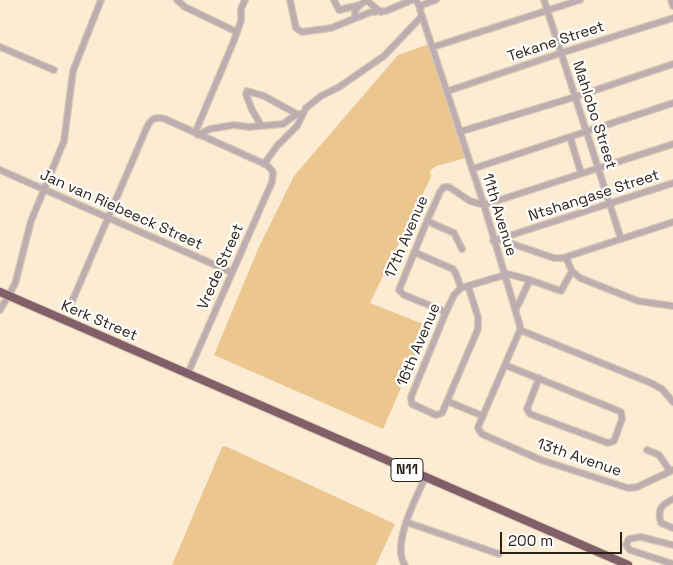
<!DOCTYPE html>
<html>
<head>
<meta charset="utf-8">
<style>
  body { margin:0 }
  #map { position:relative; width:673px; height:565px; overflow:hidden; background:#fdecd4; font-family:"Space Grotesk",sans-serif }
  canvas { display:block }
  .scale { position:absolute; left:500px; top:532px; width:122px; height:22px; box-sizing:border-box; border:2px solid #2b2318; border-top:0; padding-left:6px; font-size:15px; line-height:18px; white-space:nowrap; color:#2b2318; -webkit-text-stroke:4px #fff; paint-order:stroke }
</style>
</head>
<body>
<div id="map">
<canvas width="673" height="565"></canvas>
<div class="scale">200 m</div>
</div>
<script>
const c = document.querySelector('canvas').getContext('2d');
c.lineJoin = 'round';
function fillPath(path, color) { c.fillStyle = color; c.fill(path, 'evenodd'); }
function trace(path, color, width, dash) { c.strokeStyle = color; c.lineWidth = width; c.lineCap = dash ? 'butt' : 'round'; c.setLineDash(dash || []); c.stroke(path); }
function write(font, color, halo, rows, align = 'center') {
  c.font = font + ' "Space Grotesk",sans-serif'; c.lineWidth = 4.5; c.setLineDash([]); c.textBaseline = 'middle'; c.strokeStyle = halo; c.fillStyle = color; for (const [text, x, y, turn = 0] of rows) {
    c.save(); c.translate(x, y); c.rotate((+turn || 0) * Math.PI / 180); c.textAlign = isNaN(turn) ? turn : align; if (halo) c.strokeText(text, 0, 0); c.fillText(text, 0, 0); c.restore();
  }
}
const green = new Path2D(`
  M432,43L470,157L436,166L430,171L431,177L370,303L428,326L383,429L214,355L258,249L294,176L398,55Z
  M225,446L395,524L376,565H172L222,447Z`);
const minor = new Path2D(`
  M177,0L185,7L237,32
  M290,0L296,28L302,32L331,28L371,12L386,11L412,0
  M334,0L339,10L360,5
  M366,0L381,12
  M416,0L420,8
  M436,0L422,5L420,10L484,205L520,326V330L478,427L479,430L482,434L541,460L628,488L637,487L673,470
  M544,0L621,239
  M671,0L673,6
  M356,18C352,9 360,6 366,0
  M0,47L54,70
  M433,47L580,0
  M448,91L561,53L673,18
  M261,125L252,110L246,94L247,91L264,96L297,114
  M459,132L575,97L673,64
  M195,133L233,43L241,21V9L245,0
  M198,135L210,129L234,125L249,127L283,124L294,116L303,113
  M570,137L581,173
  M264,164L277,146L297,126L306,108L321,96L339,87L384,56L422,16
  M472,169L673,103
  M0,170L231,272
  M427,221L454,233L462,249
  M498,239L554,258H563L673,222
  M493,241L673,183
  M414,252L453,269L456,274L461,288
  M566,258L572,271L580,278L638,301L673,306
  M468,286L478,317V329L442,413L436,415L412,404L411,397L446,312L454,295L461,288L508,274L530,280L561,291L572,271
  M71,304L147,127C151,119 155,116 165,119L267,165L273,172L272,182L188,373
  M516,309L530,280
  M0,310L15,284L31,221L64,141L73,71L101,0
  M446,312L404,295L399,290L427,221L440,192L444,187H449L470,201L484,205L673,144
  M520,330L651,383L662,389L673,402
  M505,365L619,411L621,412L622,419L614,441L608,443L530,414L527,409L539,378
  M447,401L483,416
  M647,450L659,455L670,471
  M673,499C661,505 657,510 661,523L673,528
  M406,522L499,554
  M673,545L641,537L629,539L626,545L630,550L673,564
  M405,565C391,545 416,498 425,478`);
const highway = new Path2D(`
  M0,292L628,565`);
const shields = [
  [407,470,32]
];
const shieldNames = [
  ["N11",407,470]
];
const streetNames = [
  ["Tekane Street",556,42,-18],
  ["Mahlobo Street",594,115,72],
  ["Ntshangase Street",594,196,-18],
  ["Jan van Riebeeck Street",121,210,24],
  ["11th Avenue",499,215,73],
  ["17th Avenue",407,237,-67],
  ["Vrede Street",221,267,-66],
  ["Kerk Street",99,321,23],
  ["16th Avenue",419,345,-67],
  ["13th Avenue",579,458,19]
];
fillPath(green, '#ebc68f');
trace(minor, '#d7c8b2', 8);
trace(highway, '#d7c8b2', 10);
trace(minor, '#bdacb0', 5.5);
trace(highway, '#815f69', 8);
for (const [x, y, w] of shields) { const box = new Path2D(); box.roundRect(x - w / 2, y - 11.5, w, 23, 4); c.fillStyle = '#fff'; c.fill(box); trace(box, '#2b2318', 1); }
write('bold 14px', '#2b2318', null, shieldNames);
write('15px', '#2b2318', '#fff', streetNames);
</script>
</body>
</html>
